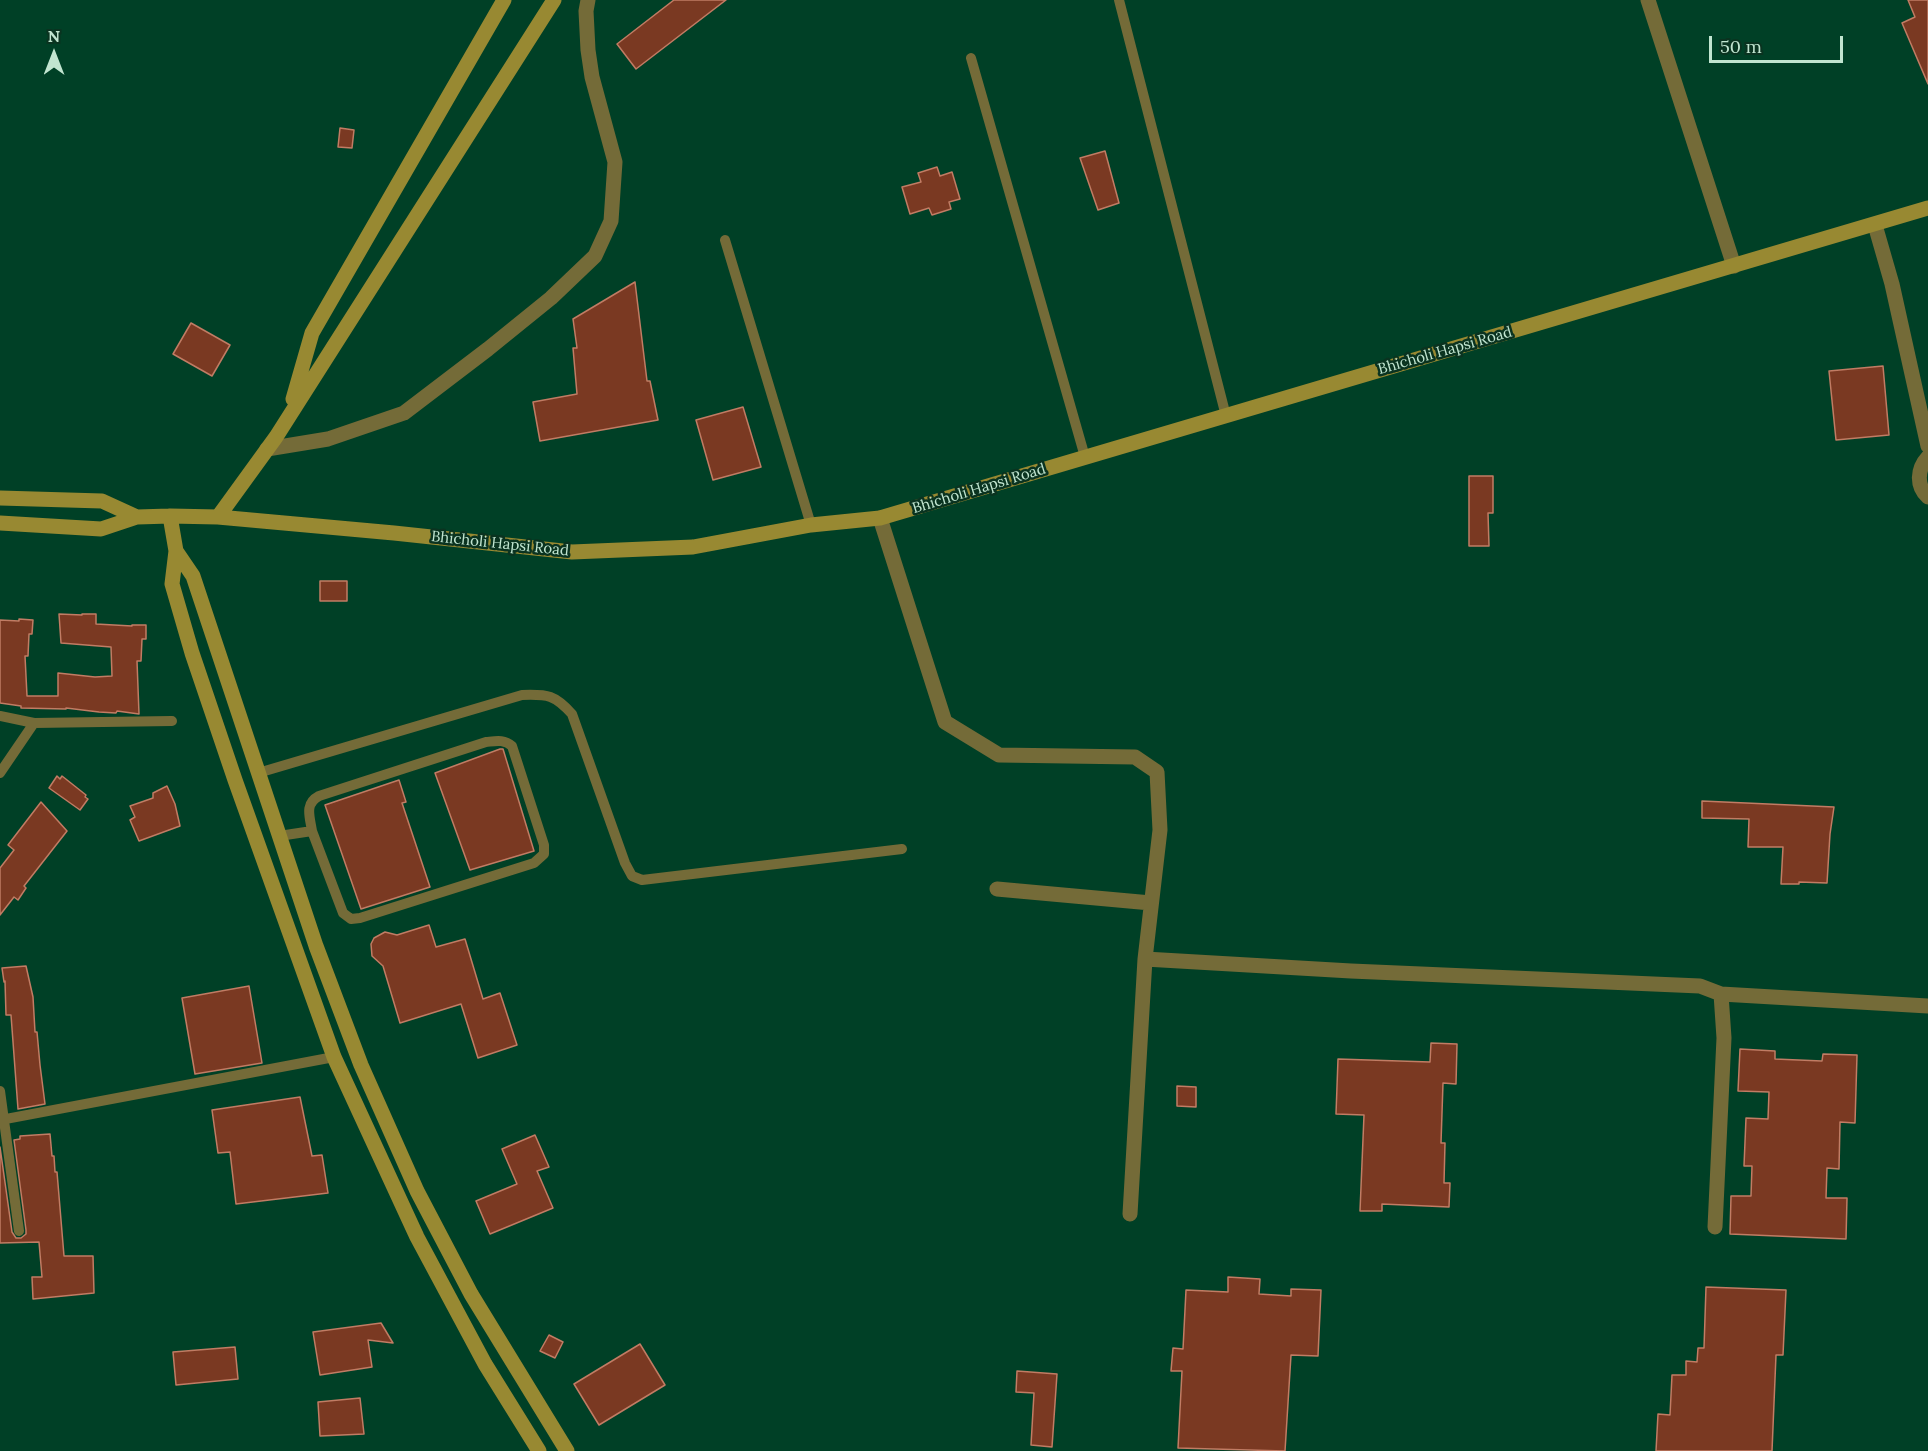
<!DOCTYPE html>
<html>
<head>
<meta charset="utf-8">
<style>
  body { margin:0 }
  #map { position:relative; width:1928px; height:1451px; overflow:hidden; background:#004026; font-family:Lora,serif }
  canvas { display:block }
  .north { position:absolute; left:24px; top:24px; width:60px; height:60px; -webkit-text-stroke:4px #0a3320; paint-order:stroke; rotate:0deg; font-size:16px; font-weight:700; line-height:24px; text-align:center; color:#c1e5d0 }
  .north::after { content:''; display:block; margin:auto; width:21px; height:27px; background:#c1e5d0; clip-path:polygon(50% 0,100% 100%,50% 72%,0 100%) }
  .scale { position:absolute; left:1709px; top:36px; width:134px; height:27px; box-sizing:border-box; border:3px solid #c1e5d0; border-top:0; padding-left:8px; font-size:18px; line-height:21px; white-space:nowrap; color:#c1e5d0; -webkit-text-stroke:4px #0a3320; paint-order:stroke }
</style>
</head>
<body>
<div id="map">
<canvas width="1928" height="1451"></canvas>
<div class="north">N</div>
<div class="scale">50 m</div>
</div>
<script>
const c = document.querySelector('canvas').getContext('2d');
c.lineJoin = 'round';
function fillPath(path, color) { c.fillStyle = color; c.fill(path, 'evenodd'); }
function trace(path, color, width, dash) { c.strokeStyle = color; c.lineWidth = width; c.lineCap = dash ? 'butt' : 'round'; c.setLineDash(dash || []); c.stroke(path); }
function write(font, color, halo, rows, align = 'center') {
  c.font = font + ' Lora,serif'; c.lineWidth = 5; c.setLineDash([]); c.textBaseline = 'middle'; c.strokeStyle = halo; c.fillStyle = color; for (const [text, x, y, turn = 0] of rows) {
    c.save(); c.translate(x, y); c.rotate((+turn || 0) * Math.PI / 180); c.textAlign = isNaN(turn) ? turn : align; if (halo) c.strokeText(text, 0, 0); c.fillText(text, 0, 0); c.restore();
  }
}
const building = new Path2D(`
  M674,0H726L636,69L617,44Z
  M1908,0H1928V84L1902,23L1915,17Z
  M340,128L354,130L352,148L338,147Z
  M1105,151L1119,203L1098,210L1080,158Z
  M937,167L940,176L952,172L960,199L949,202L951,209L932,215L929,208L910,214L902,187L921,182L918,173Z
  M635,282L647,381H650L658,420L540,441L533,402L577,394L573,348H577L573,319Z
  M191,323L230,345L212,376L173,354Z
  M1883,366L1889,435L1836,440L1829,371Z
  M743,407L761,467L713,480L696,420Z
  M1469,476H1493V513H1488L1489,546H1469Z
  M320,581H347V601H320Z
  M59,614L82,615V614H96V624L132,626V625H146V639H142L141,661H137L139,714L117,711L116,713L99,712L66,708V709L21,708V706L0,703V620L19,621V619L33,620L32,634H29L28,656H25L27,696H58V673L95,677L112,676L111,647L61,643Z
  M500,749H503L534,851L470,870L435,773Z
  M57,776L60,779L62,776L86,795L85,797L88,799L80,810L49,788Z
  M399,780L406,802L402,803L430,887L361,909L325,805Z
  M167,786L175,804L180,826L139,841L130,820L135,817L130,806L153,798V793Z
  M1702,801L1834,807L1830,834L1827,883L1799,882V884H1781L1783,847H1748L1749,819L1702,818Z
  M41,802L67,831L24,886L26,888L18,900L14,897L0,915V868L14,850L8,845Z
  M429,925L436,947L465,939L483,999L500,993L517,1045L478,1058L461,1004L400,1023L383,966L372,956L371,944L374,938L385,932L397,935Z
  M26,966L33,997L35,1032H37L40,1065L45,1104L18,1109L11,1015H6L5,981L4,982L2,968Z
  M249,986L262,1063L195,1074L182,998Z
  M1431,1043L1457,1044L1456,1084L1443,1083L1441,1143H1445L1444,1183H1450L1449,1207L1382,1204V1211H1360L1364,1115L1336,1114L1338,1059L1430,1062Z
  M1740,1049L1775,1051V1059L1822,1061L1823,1054L1857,1055L1855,1123L1840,1122L1839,1169L1827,1168L1826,1198H1847L1846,1239L1730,1234L1731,1196H1751L1752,1166H1744L1746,1118L1768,1119L1769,1092L1738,1091Z
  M1177,1086L1196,1087V1107L1177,1106Z
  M300,1097L312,1156L322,1155L328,1193L236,1204L230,1152L218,1153L212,1110Z
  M50,1134L52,1156H54L55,1172H57L64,1256H93L94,1293L33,1299L32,1277H42L39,1242L0,1243V1147L12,1232L16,1238H21L26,1234V1230L14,1140L20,1139V1136Z
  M535,1135L549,1167L537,1171L553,1208L490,1234L476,1201L517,1184L502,1149Z
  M1228,1277L1260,1279L1259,1294L1291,1296V1289L1321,1290L1318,1356L1291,1355L1285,1451L1178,1448L1182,1371H1171L1173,1348L1183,1349L1186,1290L1228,1292Z
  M1706,1287L1786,1290L1783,1355H1776L1772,1451H1656L1658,1414L1670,1415L1672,1375H1686V1361L1697,1362L1698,1348H1704Z
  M381,1323L393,1343L368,1340L372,1367L320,1375L313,1332Z
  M549,1335L563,1342L555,1358L540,1351Z
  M640,1344L665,1385L599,1425L574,1384Z
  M235,1347L238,1379L176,1385L173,1352Z
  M1017,1371L1057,1374L1052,1447L1031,1445L1034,1393L1016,1392Z
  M360,1398L364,1434L320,1436L318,1402Z`);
const lane = new Path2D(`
  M1119,0L1226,416
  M971,58L1085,457
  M725,240L811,525
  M0,716L34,723L172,721
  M0,773L34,723
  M258,773L522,695C548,694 555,695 572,714L625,863L632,876L642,880L902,849
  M279,836L312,831C310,817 304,804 319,796L486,742C496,741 504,739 512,746L544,845V854L534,863L360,918L351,919L343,913L312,831
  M0,1091L19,1231
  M0,1120L334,1057`);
const street = new Path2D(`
  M1648,0L1734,266
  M1875,225L1892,284L1928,446
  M267,449L328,439L404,413L488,349L551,298L595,256L611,221L615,162L592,77L588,50L586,11L588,0
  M1928,457C1917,469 1916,486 1928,497
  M880,518L945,722L999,755L1135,757L1157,772L1160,830L1145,959L1130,1214
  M997,889L1151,903
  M1145,959L1351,971L1700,986L1721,994L1724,1038L1715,1227
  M1721,994L1928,1006`);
const secondary = new Path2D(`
  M293,399L312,333L504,0
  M0,498L102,501L137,517
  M170,516L176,551L172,584L192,653L235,780L334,1057L417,1237L485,1364L539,1451
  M218,517L276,437L554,0
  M0,523L101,529L137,517L170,516L218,517L394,533L572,552L693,547L811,525L880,518L1928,208
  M176,551L193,576L316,946L361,1065L417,1191L471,1294L567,1451`);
const streetNames = [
  ["Bhicholi Hapsi Road",1445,351,-16],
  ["Bhicholi Hapsi Road",979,489,-17],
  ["Bhicholi Hapsi Road",500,544,6]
];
fillPath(building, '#7a3922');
trace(building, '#c17c64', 1.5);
trace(lane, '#746b38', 10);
trace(street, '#746b38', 15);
trace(secondary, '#988932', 15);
write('15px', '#c1e5d0', '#0a3320', streetNames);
</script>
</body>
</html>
